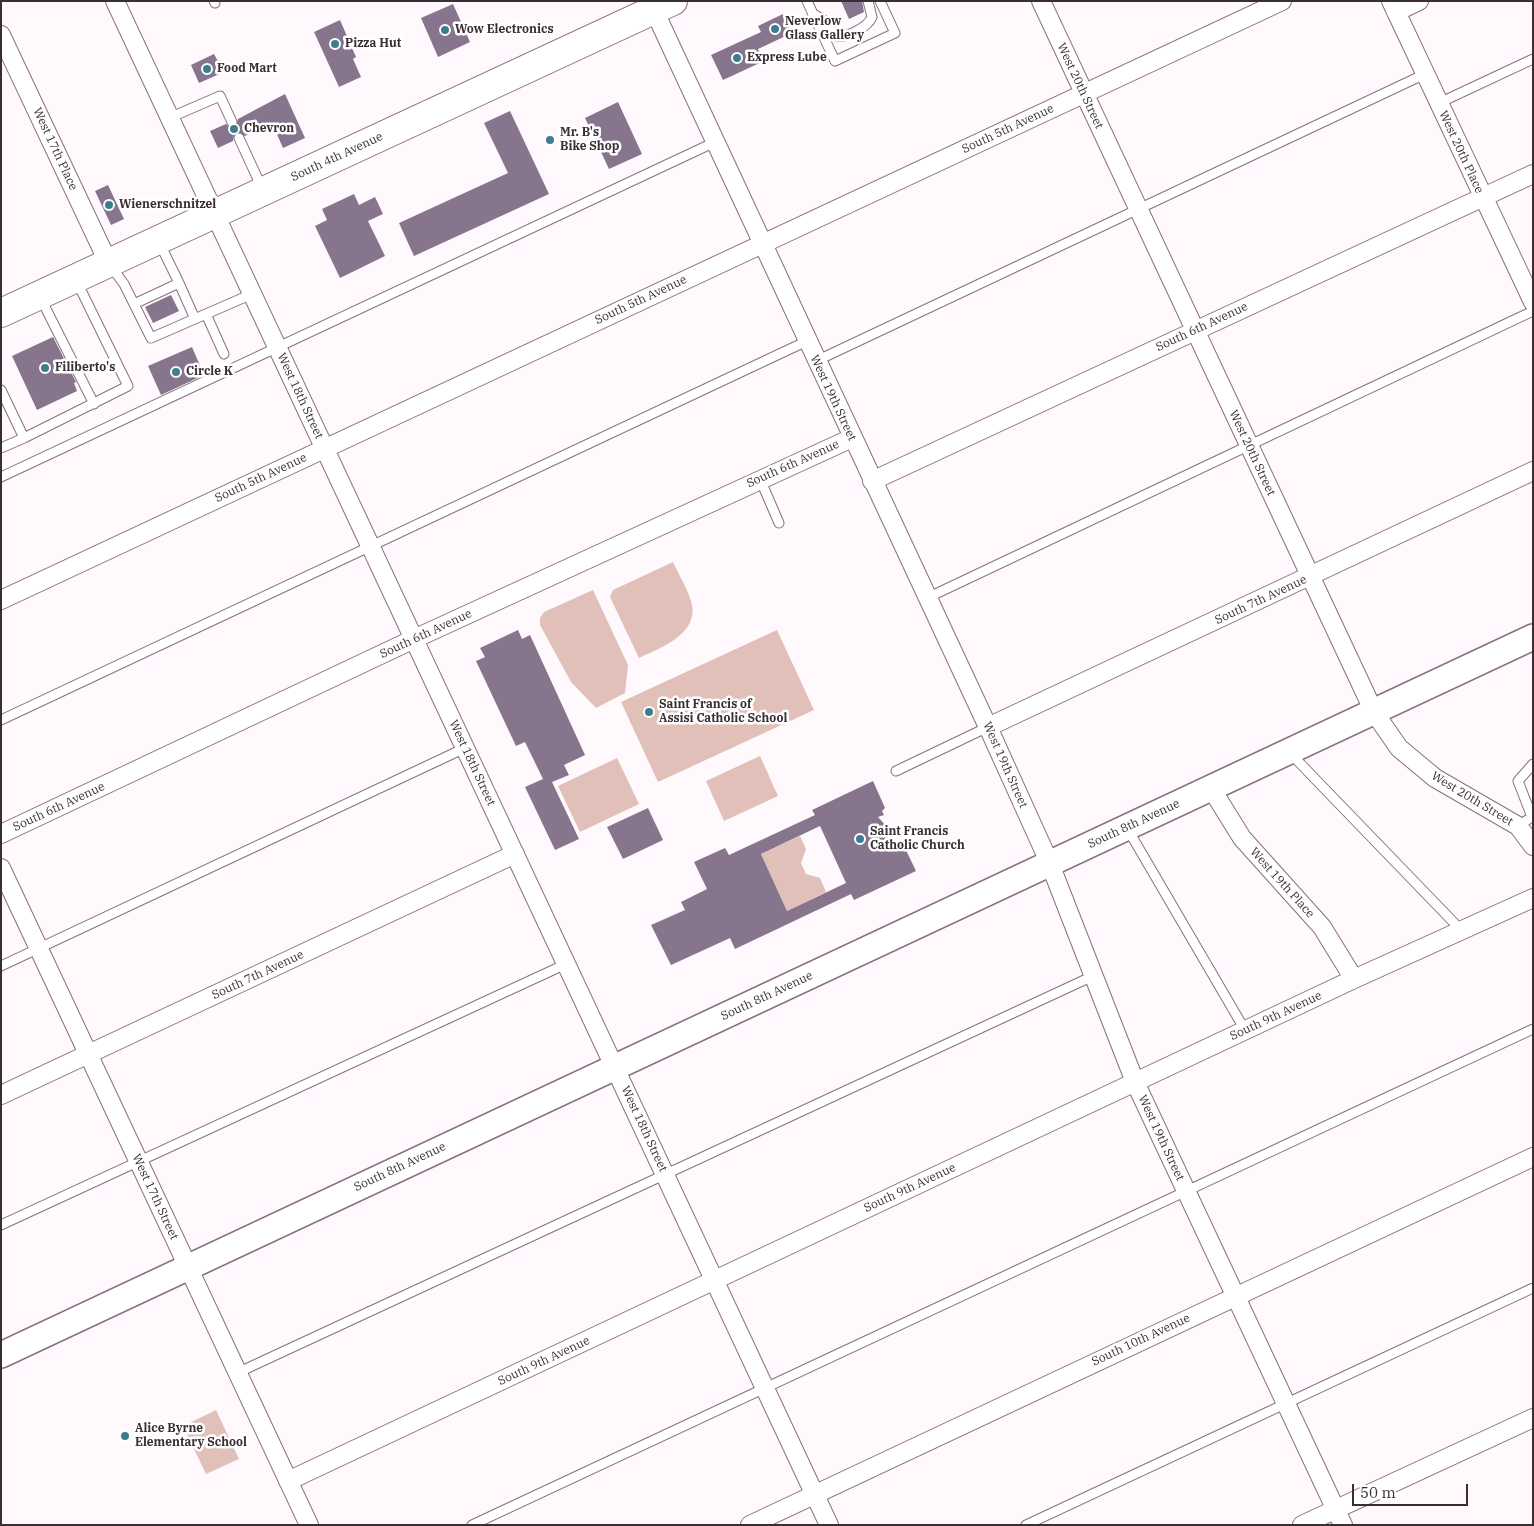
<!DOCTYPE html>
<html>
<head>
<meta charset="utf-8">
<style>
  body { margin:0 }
  #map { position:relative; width:1534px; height:1526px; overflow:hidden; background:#fff8fc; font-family:"IBM Plex Serif",serif }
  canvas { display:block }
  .frame { position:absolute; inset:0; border:2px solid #392e34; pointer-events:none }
  .scale { position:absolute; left:1352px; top:1484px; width:116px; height:22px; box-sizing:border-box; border:2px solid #392e34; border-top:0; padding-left:6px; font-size:15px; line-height:18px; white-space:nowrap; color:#392e34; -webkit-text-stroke:4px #fff; paint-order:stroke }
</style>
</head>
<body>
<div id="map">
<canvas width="1534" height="1526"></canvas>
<div class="frame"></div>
<div class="scale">50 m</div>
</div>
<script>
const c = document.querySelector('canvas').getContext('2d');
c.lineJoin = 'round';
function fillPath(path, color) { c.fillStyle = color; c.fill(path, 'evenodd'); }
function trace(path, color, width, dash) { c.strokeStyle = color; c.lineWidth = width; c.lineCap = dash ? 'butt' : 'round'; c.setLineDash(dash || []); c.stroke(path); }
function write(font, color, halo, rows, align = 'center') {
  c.font = font + ' "IBM Plex Serif",serif'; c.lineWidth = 5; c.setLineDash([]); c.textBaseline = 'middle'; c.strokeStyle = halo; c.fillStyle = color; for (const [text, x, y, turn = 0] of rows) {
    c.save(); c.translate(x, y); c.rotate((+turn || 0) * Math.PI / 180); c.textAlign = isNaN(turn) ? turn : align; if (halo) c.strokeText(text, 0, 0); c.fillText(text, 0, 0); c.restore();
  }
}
const green = new Path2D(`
  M673,562C679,575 687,588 691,601C701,633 661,648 639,658L610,597L613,590Z
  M593,590L628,665L625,693L596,708L571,682L540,625V618L544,612Z
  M777,630L814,710L658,782L621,702Z
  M760,756L778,796L724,821L706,781Z
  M617,758L639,804L580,832L558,786Z
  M800,836L806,849L801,863L806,874L820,878L826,892L787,911L761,854Z
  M216,1410L239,1459L206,1474L183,1426Z`);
const building = new Path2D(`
  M841,1H862L864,12L849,19Z
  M453,4L470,42L438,57L421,18Z
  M783,14L792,33L758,49L764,61L723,80L711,55L761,32L758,26Z
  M340,20L356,57L353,59L361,77L339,87L314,32Z
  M214,54L224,72L199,83L191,65Z
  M285,94L305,138L283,148L272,123L245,136L237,132L234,135L233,141L218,148L210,131L226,124L231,128L235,127L238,119Z
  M618,102L642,154L609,169L585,118Z
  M510,111L549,194L414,256L399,223L508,173L484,123Z
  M108,185L124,219L111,225L95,191Z
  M354,194L359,205L375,197L383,214L368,221L385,256L340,278L315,226L327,220L322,209Z
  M171,295L179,311L153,323L145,307Z
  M53,337L76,382L74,383L77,391L37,410L12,356Z
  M192,347L204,375L161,395L148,366Z
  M518,630L522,639L530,635L585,755L564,765L569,775L552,782L579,839L555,850L525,787L543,779L525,742L516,746L476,661L485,657L480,648Z
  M873,781L885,808L882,811L884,815L878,817L888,828L890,844H903L916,871L854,900L851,894L735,949L730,938L671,965L651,925L685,910L681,902L707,889L694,862L725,848L729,855L815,815L812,810ZM820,826L846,883L787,911L761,854Z
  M648,808L663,840L623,859L607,827Z`);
const lane = new Path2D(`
  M214,1L215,3
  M807,1L835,61L895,33L880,1
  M812,13L827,22L833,35C843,41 868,27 872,17L868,1
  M1439,103L1533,59
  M169,118L220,96L232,122
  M239,138L262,188
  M110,265L124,284L151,338L252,294
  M179,283L195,319
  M41,299L94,404
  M134,304L179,283L159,242
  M206,314L224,354
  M816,361L1425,74
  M1,390L24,438L128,386L77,282
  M1,448L24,438
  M1,477L715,142
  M760,479L779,523
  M927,598L1533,311
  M1,720L807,341
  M1291,754L1461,930
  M896,771L988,727
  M1518,826L1532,817L1518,781L1533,764
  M1127,828L1245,1030
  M1,966L465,748
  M1,1225L566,964
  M237,1373L1093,976
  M472,1525L1533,1029
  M1026,1525L1533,1288`);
const street = new Path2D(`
  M115,1L829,1525
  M1041,1L1374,712L1399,748L1435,778L1518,826L1533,846
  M1391,1L1533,302
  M654,10L988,727L1050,864L1135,1082L1343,1525
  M1396,12L1419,1
  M1,35L108,262
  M872,481L1533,174
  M1,600L1282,1
  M988,727L1533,471
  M1211,788L1242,838L1322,927L1354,979
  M1,834L414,639L852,438
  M1,868L309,1525
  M1,1095L515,854
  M288,1481L1354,979L1533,898
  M750,1525L1533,1157
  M1302,1525L1533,1418`);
const secondary = new Path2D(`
  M1,1355L1533,637`);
const primary = new Path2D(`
  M1,313L673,1`);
const markers = [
  [775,29,5,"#3c7e8f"],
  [445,30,5,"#3c7e8f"],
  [335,44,5,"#3c7e8f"],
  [737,58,5,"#3c7e8f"],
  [207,69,5,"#3c7e8f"],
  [234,129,5,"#3c7e8f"],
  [550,140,5,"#3c7e8f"],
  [109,205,5,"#3c7e8f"],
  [45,368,5,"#3c7e8f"],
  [176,372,5,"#3c7e8f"],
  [649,712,5,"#3c7e8f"],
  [860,839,5,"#3c7e8f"],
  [125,1436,5,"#3c7e8f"]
];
const poiNames = [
  ["Neverlow",785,22],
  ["Glass Gallery",785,36],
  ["Wow Electronics",455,30],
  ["Pizza Hut",345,44],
  ["Express Lube",747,58],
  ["Food Mart",217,69],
  ["Chevron",244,129],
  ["Mr. B's",560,133],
  ["Bike Shop",560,147],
  ["Wienerschnitzel",119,205],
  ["Filiberto's",55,368],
  ["Circle K",186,372],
  ["Saint Francis of",659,705],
  ["Assisi Catholic School",659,719],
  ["Saint Francis",870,832],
  ["Catholic Church",870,846],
  ["Alice Byrne",135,1429],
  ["Elementary School",135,1443]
];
const streetNames = [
  ["West 20th Street",1080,86,65],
  ["South 5th Avenue",1008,129,-25],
  ["West 17th Place",55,149,65],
  ["West 20th Place",1461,152,65],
  ["South 4th Avenue",337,157,-25],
  ["South 5th Avenue",641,300,-25],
  ["South 6th Avenue",1202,327,-25],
  ["West 18th Street",300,396,65],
  ["West 19th Street",833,398,65],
  ["West 20th Street",1252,453,65],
  ["South 6th Avenue",793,464,-24],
  ["South 5th Avenue",261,478,-25],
  ["South 7th Avenue",1261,600,-25],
  ["South 6th Avenue",426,634,-25],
  ["West 18th Street",472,763,65],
  ["West 19th Street",1005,765,66],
  ["West 20th Street",1472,799,31],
  ["South 6th Avenue",59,807,-25],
  ["South 8th Avenue",1134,824,-25],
  ["West 19th Place",1282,883,48],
  ["South 7th Avenue",258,975,-25],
  ["South 8th Avenue",767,996,-25],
  ["South 9th Avenue",1276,1016,-25],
  ["West 18th Street",644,1129,65],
  ["West 19th Street",1161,1138,65],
  ["South 8th Avenue",400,1167,-25],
  ["South 9th Avenue",910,1188,-25],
  ["West 17th Street",155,1197,65],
  ["South 10th Avenue",1141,1340,-25],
  ["South 9th Avenue",544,1361,-25]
];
fillPath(green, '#e0c0b9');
fillPath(building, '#86758d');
trace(lane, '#8a6f7f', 11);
trace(street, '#8a6f7f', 20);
trace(secondary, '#8a6f7f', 28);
trace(primary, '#8a6f7f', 30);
trace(lane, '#fff', 9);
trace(street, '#fff', 18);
trace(secondary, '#fff', 25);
trace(primary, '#fff', 28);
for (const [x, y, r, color] of markers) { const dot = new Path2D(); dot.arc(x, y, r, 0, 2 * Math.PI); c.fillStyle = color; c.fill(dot); trace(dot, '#fff', 2); }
write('bold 12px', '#392e34', '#fff', poiNames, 'left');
write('12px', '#392e34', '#fff', streetNames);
</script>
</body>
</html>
